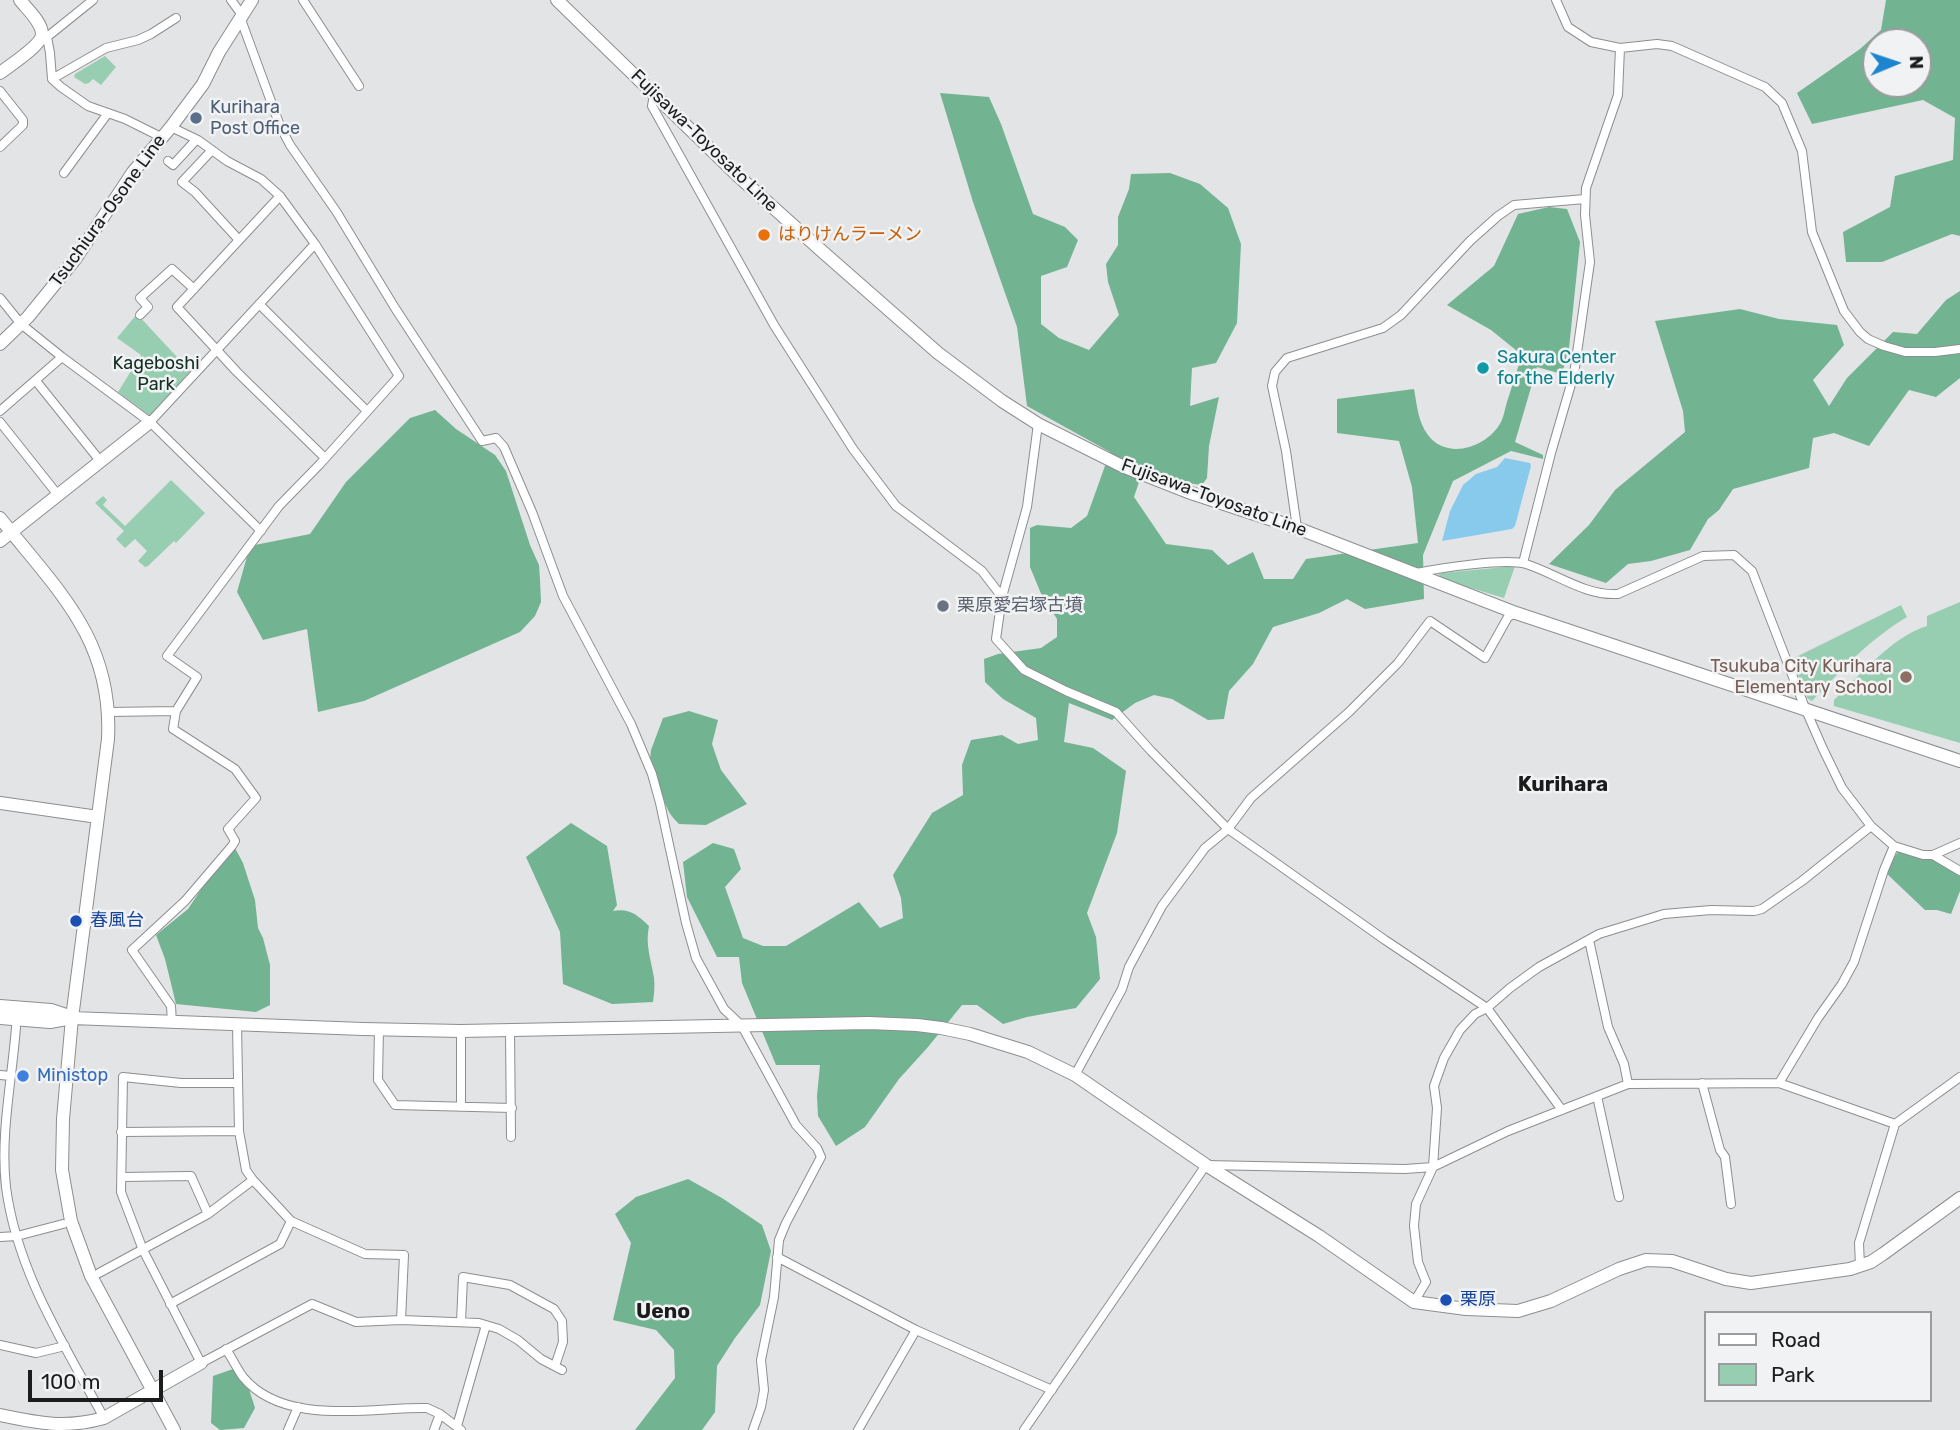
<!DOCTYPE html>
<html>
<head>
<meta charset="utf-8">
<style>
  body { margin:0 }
  #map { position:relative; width:1960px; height:1430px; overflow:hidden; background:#e3e4e6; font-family:Rubik,sans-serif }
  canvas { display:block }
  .legend { position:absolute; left:1704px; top:1311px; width:228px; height:91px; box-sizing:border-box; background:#f1f2f4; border:2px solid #9b9c9e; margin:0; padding:9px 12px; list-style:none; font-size:21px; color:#1b1c1c }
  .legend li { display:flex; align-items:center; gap:14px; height:35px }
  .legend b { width:35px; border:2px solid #9b9c9e }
  .north { position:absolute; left:1862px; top:28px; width:70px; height:70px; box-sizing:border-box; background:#f1f2f4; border:2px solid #9b9c9e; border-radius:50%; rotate:88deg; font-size:19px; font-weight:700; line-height:28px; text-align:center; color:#1b1c1c }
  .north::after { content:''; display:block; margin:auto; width:24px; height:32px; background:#1d85cf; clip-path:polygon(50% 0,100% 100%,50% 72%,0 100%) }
  .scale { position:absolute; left:28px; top:1370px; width:135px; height:32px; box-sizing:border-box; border:4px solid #1b1c1c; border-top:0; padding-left:9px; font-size:21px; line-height:24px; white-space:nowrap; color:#1b1c1c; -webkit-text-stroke:5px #f1f2f4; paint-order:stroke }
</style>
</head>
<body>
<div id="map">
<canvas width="1960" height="1430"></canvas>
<ul class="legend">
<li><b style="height:9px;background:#fff"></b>Road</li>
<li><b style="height:19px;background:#97ceb1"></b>Park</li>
</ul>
<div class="north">N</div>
<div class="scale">100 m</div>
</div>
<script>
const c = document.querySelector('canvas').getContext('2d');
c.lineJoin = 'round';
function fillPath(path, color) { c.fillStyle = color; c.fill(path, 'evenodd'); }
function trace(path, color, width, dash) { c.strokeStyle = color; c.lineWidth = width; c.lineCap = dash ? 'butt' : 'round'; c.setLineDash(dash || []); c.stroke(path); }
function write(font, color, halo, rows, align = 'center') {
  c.font = font + ' Rubik,"Noto Sans JP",sans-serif'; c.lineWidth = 5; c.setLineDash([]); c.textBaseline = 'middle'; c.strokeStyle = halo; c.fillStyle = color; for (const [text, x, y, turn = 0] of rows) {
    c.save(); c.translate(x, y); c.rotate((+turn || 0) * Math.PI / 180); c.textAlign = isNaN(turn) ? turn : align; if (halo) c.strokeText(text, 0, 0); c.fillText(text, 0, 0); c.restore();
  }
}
const green = new Path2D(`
  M105,56L116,67L101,85L93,79L89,83L85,84L74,77L75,74Z
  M137,314L190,371L153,415H149L118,392L141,355L117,338Z
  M171,480L205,513L176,543L174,541L148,566L145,567L138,561L147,551L135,539L125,548L116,539L124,531L95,503L103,496L107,500L103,505L125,526Z
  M1515,566L1504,598L1451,582L1438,575L1442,573Z
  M1960,602V743L1834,706V700C1860,675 1893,636 1927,626V616Z
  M1901,605L1907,617C1869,640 1843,668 1812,701L1807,698L1792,659Z`);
const forest = new Path2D(`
  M1886,0H1960V236L1952,234L1882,262H1846L1843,232L1890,207L1895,176L1953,160L1955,118L1923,100L1812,124L1797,93L1860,49L1881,30ZM1876,42H1918V84H1876Z
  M940,93L989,97L1001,124L1033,214L1065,227L1078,240L1067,267L1041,276V324L1059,338L1089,350L1119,315L1108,282L1106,264L1118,245V217L1129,189L1131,174L1170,173L1200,184L1228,208L1241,244L1237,323L1216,363L1192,368L1190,406L1219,397L1209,446L1207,478L1202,485L1187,483L1143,470L1134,497L1166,544L1212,550L1228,565L1253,552L1264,579H1293L1306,559L1418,543L1412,487L1399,441L1337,433V399L1414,389C1417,405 1418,422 1428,435C1447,461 1488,447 1501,422C1504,416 1505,408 1507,402C1512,386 1517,371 1522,355L1491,330L1447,305L1494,266L1518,214L1549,207L1567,209L1580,242L1569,348L1562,374L1537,367L1515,442L1543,455V459L1511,451L1453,481L1423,555L1424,599L1365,609L1347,599L1319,613L1273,627L1253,664L1229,691L1224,719L1208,720L1172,699L1154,695L1135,703L1112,720L1069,703L1064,742L1093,748L1126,771L1117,833L1087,913L1096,937L1100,979L1076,1008L1027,1017L1003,1024L977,1005H962L928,1047L899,1079L865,1127L836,1146L818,1116L817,1096L820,1065H776L742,983L739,957H717L687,897L683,862L713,843L734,849L741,869L725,887L743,938L763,946H786L859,902L880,928L903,918L901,898L893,875L932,813L963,795L962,765L971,740L1002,735L1018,744L1038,740L1036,718L1003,699L985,682L984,659L998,654L1041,648L1057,637V619L1042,596L1030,567V528L1037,525L1071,528L1087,516L1110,452L1027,406L1017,327L973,202Z
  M1960,291V378L1936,397L1909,390L1869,446L1834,433L1813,438L1809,468L1733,489L1719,510L1708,519L1690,550L1651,561L1628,564L1606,583L1549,564L1589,525L1615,490L1685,432L1683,411L1655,321L1740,309L1779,319L1837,325L1844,345L1813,380L1829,406L1847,378L1893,332L1917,334L1946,300Z
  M435,410L456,429L495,455L506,471L530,545L539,565L540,580L541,602L535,616L520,632L364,701L318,712L307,629L263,640L237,592L250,546L310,534L346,482L410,418Z
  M689,711L718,720L712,744L721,770L747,804L706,825L679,824C676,821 673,818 671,815C662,802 664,787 648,779L651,750L663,718Z
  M571,823L607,846L617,905L613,911C630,908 637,915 649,926C645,945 651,959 654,978C655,986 654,994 653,1002L612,1004L563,984L560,932L526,857Z
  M235,848L243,863L255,900L258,928L263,938L270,965V1005L256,1012L176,1004L165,959L156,935L188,909L204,885Z
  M1899,850L1915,857L1933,859L1960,874V891L1951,914L1937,910H1925L1885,872Z
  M688,1179L722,1198L762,1225L771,1251L760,1305L735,1338L717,1366L715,1412L702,1430H635L675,1378L674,1350L656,1330L613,1320L631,1243L615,1214L636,1197Z
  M233,1369L248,1386L255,1408L244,1428L220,1430L211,1423L213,1376Z`);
const water = new Path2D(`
  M1505,458L1530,463L1531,466L1515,526L1512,529L1442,541L1450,511L1463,485L1476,474L1497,467Z`);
const street = new Path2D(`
  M231,0L242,15
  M303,0L359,86
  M1556,0L1568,27L1591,42L1620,48L1657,44L1672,46L1765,87L1782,103L1802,151L1812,232L1844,311L1860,332L1868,339L1884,346L1905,352H1935L1960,349
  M240,17L280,126L290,145L336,211L395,308L482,441L496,438L504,447L532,512L563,596L631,724L652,774L660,803L686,923L696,958L724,1009L742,1026L796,1125L817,1148L821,1157L786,1223L779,1240L774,1297L761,1360L764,1390L761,1407L753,1430
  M45,37H47L93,0
  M47,37L50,53L52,79L61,87L88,106L125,119L161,137
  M52,79L106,48L138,40L151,34L176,18
  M0,91L23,120V125L0,147
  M654,95L652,106L774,325L853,449L896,506L982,571L1002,597
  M212,150L182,182L195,192L239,240
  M168,161L173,165L196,140
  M64,173L108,113
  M280,196L177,307L237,372L324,457
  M0,298L21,324L62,357L150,422L261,531
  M259,304L367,411
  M140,315L148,307L140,298L172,269L194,289
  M36,381L101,462
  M0,411L62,357
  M0,422L58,495
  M150,422L315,244
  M1038,424L1027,507L1002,597L996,639L1024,670L1066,691L1116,712L1151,751L1228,829L1385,940L1487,1008L1562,1110
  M1297,528L1286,451L1272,386L1275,372L1287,358L1383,328L1401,315L1470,241L1498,216L1514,205L1585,199
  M1523,563L1551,453L1574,374L1590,262L1585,215L1586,188L1618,95L1620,48
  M1417,573C1439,568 1506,558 1526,564C1557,574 1585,596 1618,594L1703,556L1734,555L1752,571L1805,708L1823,749L1842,788L1871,826L1894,846L1923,855H1933L1960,843
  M108,712L176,711L197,677L167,656L279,506L320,464L399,376L315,244L280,196L261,179L227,161L198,140L171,127
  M1933,855L1960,871
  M1589,940L1608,1027L1624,1064L1628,1084
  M172,1023L171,1006L132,950L185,901L232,846L235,841L228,829L256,798L235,769L173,729L176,711
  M237,1025L239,1131L246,1170L253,1180L291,1221L365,1254L404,1255L401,1320
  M16,1027C12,1080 0,1135 6,1187C17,1272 64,1344 104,1418
  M379,1029L378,1080L395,1105L512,1108
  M510,1030L511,1137
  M461,1031V1107
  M0,1075L11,1076
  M1075,1075L1122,989L1129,967L1162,906L1205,848L1228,829L1251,798L1349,712L1398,663L1430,621L1485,658L1508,617L1516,613
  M238,1083H181L123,1077L121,1192L143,1250L201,1363L312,1304L356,1322L401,1320L479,1323L499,1329L518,1340L541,1359L562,1370
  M1702,1083L1720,1150L1725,1157L1731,1204
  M1779,1083L1818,1018L1842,984L1854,962L1884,870L1894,846
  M1597,1096L1619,1197
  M121,1132L239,1131
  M122,1177L191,1176L208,1214
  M0,1237L17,1236L63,1224
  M777,1257L916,1330L1052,1390
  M1860,1266L1859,1243L1895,1124L1960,1077
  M99,1273L208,1214L253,1180
  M1414,1302L1426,1282L1418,1262L1414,1226L1416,1204L1433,1167L1437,1108L1434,1086L1444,1058L1460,1030L1475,1014L1487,1008L1510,988L1539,967L1599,934L1664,914L1711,910L1754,911L1762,909L1802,881L1871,826
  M170,1304L280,1244L291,1221
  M461,1322L463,1277L510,1285L554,1309L562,1321L563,1342L555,1366
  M0,1345L36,1353L65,1346
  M226,1349C232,1358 237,1369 243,1377C284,1427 371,1407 427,1408L440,1414L461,1430
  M457,1426L486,1325
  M288,1430L298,1407
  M434,1430L440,1414
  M858,1430L916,1330
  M1024,1430L1206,1165L1405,1169L1433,1167L1508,1131L1628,1084L1779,1083L1895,1124`);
const secondary = new Path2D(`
  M557,0L737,175L824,253L938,353L1002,401L1038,424L1122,466L1188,492L1297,528L1516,613L1960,761
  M0,73C9,66 42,45 42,34C42,22 26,8 20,0
  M0,344L28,317L76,258L133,172L171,127L203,84L219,52L252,0
  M0,518C57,590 113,639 108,739L72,1018L63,1119L62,1170L71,1221L91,1276L174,1430
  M0,541L150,422
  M0,803L98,817
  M0,1006L51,1010L69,1016
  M0,1018L50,1022L72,1018L363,1029L461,1031L869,1023L917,1025L941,1028L970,1034L1028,1052L1075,1075L1206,1165L1319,1236L1414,1302L1466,1309L1518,1311L1551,1301L1619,1269L1646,1260L1672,1261L1726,1279L1751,1283L1850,1269L1871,1262L1883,1254L1960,1198
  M0,1415C38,1423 65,1429 104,1418L201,1363`);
const markers = [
  [196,118,7,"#5c6f8a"],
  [764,235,7,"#e8710a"],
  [1483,368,7,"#0f9aa8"],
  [943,606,7,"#6b7280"],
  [1906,677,7,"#8d6e63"],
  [76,921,7,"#1a4fb4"],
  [23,1076,7,"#3f7fe0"],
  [1446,1300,7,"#1a4fb4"]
];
const serviceNames = [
  ["Kurihara",210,108],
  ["Post Office",210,129]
];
const streetNames = [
  ["Fujisawa-Toyosato Line",704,141,44],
  ["Tsuchiura-Osone Line",108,211,-54],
  ["Fujisawa-Toyosato Line",1214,498,20]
];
const foodNames = [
  ["はりけんラーメン",778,235]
];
const cultureNames = [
  ["Sakura Center",1497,358],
  ["for the Elderly",1497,379]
];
const parkNames = [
  ["Kageboshi",156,364],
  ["Park",156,385]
];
const worshipNames = [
  ["栗原愛宕塚古墳",957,606]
];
const educationNames = [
  ["Tsukuba City Kurihara",1892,667],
  ["Elementary School",1892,688]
];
const transitNames = [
  ["春風台",90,921],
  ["栗原",1460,1300]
];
const shopNames = [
  ["Ministop",37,1076]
];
const quarterNames = [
  ["Kurihara",1563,785],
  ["Ueno",663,1312]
];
fillPath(green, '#97ceb1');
fillPath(forest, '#72b392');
fillPath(water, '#88caec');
trace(street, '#8d8e90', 10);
trace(secondary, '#8d8e90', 14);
trace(street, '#fff', 8);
trace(secondary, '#fff', 12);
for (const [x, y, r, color] of markers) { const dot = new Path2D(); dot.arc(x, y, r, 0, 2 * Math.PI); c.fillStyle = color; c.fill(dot); trace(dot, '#f1f2f4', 2.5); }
write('18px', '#4e5e75', '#f1f2f4', serviceNames, 'left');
write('18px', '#1b1c1c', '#f1f2f4', streetNames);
write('18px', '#c56008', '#f1f2f4', foodNames, 'left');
write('18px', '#0d838f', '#f1f2f4', cultureNames, 'left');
write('18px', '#123022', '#f1f2f4', parkNames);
write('18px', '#5b616d', '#f1f2f4', worshipNames, 'left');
write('18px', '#785e54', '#f1f2f4', educationNames, 'right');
write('18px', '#164399', '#f1f2f4', transitNames, 'left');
write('18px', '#366cbe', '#f1f2f4', shopNames, 'left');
write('bold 21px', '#1b1c1c', '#f1f2f4', quarterNames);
</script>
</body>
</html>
